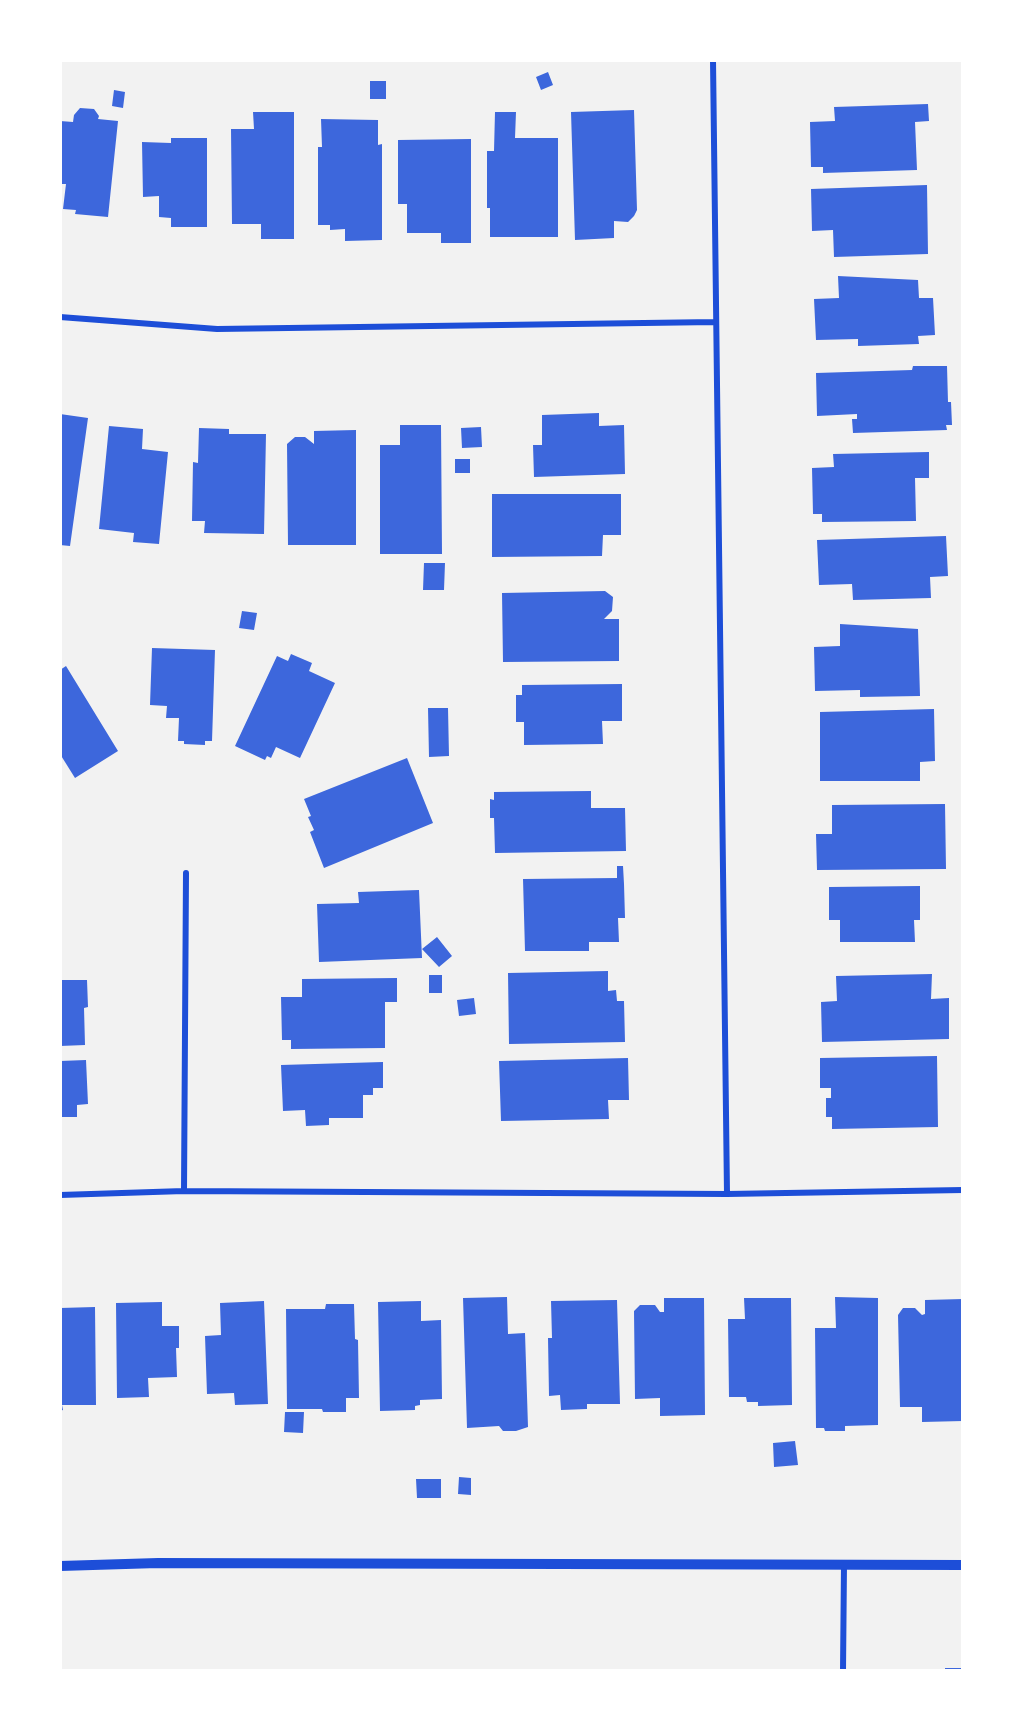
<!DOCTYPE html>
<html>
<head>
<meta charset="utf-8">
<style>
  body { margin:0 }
  #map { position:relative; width:1023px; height:1731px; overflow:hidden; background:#f2f2f2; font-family:Figtree,sans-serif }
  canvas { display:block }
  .frame { position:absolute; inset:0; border:62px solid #fff; pointer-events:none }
</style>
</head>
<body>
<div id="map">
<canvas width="1023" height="1731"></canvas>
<div class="frame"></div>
</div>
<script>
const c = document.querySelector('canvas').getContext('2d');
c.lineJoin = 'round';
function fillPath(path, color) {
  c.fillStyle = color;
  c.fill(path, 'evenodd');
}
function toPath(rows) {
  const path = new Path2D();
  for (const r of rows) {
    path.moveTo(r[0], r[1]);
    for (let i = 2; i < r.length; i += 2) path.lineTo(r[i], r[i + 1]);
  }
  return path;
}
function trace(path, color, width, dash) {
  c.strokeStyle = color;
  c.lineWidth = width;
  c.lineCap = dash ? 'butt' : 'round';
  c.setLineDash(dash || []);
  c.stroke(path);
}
fillPath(toPath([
  [548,72,553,85,541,90,536,77],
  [370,81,386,81,386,99,370,99],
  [114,90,125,92,123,108,112,106],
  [928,104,929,121,915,122,917,170,823,173,823,167,811,167,810,122,835,121,834,107],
  [80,108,94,109,99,116,98,119,118,121,108,217,75,214,76,210,63,209,66,184,60,184,60,121,73,122,74,115],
  [634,110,637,210,634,216,628,222,614,221,614,238,575,240,571,112],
  [253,112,294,112,294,239,261,239,261,224,232,224,231,129,254,129],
  [495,112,516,112,515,138,558,138,558,237,490,237,490,208,487,208,487,151,494,151],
  [321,119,378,120,378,145,382,144,382,240,345,241,345,229,330,230,330,225,318,225,318,147,322,147],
  [171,138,207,138,207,227,171,227,171,218,159,217,159,196,143,197,142,142,171,143],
  [471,139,471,243,441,243,441,233,407,233,407,204,398,204,398,140],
  [927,185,928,254,834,257,833,230,812,231,811,189],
  [838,276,918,280,919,298,933,298,935,335,918,336,919,344,858,346,858,339,816,340,814,299,839,298],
  [913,366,947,366,948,402,951,402,952,425,946,425,947,430,853,433,852,419,857,419,857,414,817,416,816,373,912,370],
  [599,413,599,426,624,425,625,474,534,477,533,445,542,445,542,415],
  [60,414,88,418,70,546,60,545],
  [400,425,441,425,442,554,380,554,380,445,400,445],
  [109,426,143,429,142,449,168,452,159,544,133,542,134,533,99,529],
  [481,427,482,447,462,448,461,428],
  [199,428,229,429,229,434,266,434,264,534,204,533,205,521,192,521,193,462,198,463],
  [356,430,356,545,288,545,287,444,295,437,305,437,314,444,314,431],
  [929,452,929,478,915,478,916,521,822,522,822,514,813,514,812,468,834,467,833,454],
  [455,459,470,459,470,473,455,473],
  [492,494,621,494,621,535,603,535,602,556,492,557],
  [946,536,948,576,930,577,931,598,853,600,852,584,819,585,817,540],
  [424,563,445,563,444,590,423,590],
  [605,591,613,597,612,611,604,619,619,619,619,661,503,662,502,593],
  [242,611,257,613,254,630,239,628],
  [840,624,918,629,920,696,860,697,860,690,815,691,814,647,840,646],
  [152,648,215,650,212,741,205,741,205,745,184,744,184,741,178,741,179,718,166,718,167,706,150,705],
  [291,654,312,663,309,671,335,683,300,758,276,747,271,758,267,756,265,760,235,746,277,656,288,661],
  [66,666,118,751,75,778,60,754,60,670],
  [622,684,622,721,602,721,603,744,524,745,524,722,516,722,516,695,522,695,522,685],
  [428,708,448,708,449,756,429,757],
  [934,709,935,761,920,762,920,781,820,781,820,712],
  [407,758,433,823,324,868,310,832,314,830,308,817,311,816,304,799],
  [591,791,591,808,625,808,626,851,495,853,494,818,490,818,490,799,494,800,494,792],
  [945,804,946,869,817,870,816,834,832,834,832,805],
  [617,866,623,866,624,884,625,918,618,918,619,942,589,942,589,951,525,951,523,879,617,878],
  [920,886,920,920,914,920,915,942,840,942,840,920,829,920,829,887],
  [419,890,422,958,319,962,317,904,359,903,358,892],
  [437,937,452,956,439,967,422,949],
  [608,971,608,991,616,990,617,1001,624,1001,625,1042,509,1044,508,973],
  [932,974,931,999,949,998,949,1039,822,1042,821,1002,837,1001,836,976],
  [429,975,442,975,442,993,429,993],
  [397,978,397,1002,385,1002,385,1048,291,1049,291,1040,282,1040,281,997,302,997,302,979],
  [60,980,87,980,88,1007,84,1008,85,1045,60,1046],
  [474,998,476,1014,459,1016,457,1000],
  [937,1056,938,1127,832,1129,832,1117,826,1117,826,1098,831,1098,831,1088,820,1088,820,1058],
  [628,1058,629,1100,608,1100,609,1119,501,1121,499,1061],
  [86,1060,88,1104,77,1105,77,1117,60,1117,60,1061],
  [383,1062,383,1088,373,1088,373,1095,363,1095,363,1118,329,1118,329,1125,306,1126,305,1110,283,1111,281,1065],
  [507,1297,508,1334,525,1333,528,1427,516,1431,503,1431,499,1426,467,1428,463,1298],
  [835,1297,878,1298,878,1425,845,1426,845,1431,825,1431,824,1428,816,1428,815,1328,836,1328],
  [664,1298,704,1298,705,1415,660,1416,660,1398,635,1399,634,1311,640,1305,655,1305,660,1312,664,1312],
  [744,1298,791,1298,792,1405,758,1406,758,1402,747,1402,746,1397,729,1397,728,1319,745,1319],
  [963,1299,963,1421,922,1422,922,1407,900,1407,898,1315,903,1308,915,1308,922,1315,925,1314,925,1300],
  [617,1300,620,1404,587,1404,587,1409,561,1410,560,1395,549,1396,548,1338,552,1338,551,1301],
  [264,1301,268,1404,235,1405,234,1393,207,1394,205,1336,221,1335,220,1303],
  [421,1301,421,1321,441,1320,442,1399,420,1400,420,1405,415,1406,415,1410,380,1411,378,1302],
  [162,1302,162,1326,179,1326,179,1348,176,1348,177,1377,148,1378,149,1397,117,1398,116,1303],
  [326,1304,354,1304,355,1339,358,1340,359,1398,346,1398,346,1412,323,1412,322,1409,287,1409,286,1309,325,1309],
  [95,1307,96,1405,62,1405,63,1410,60,1411,60,1308],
  [285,1412,304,1412,303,1433,284,1432],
  [795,1441,798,1465,774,1467,773,1443],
  [459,1477,471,1478,471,1495,458,1494],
  [416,1479,441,1479,441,1498,417,1498],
  [945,1668,963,1668,963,1671,945,1671]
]), '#3d67dc');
trace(toPath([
  [713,60,727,1194],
  [60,317,217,329,715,322],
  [184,1191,186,873],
  [60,1195,184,1191,727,1194,963,1190],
  [843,1671,844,1564]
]), '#1d4ed8', 6);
trace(toPath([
  [60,1566,158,1563,963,1565]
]), '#1d4ed8', 10);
</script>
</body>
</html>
